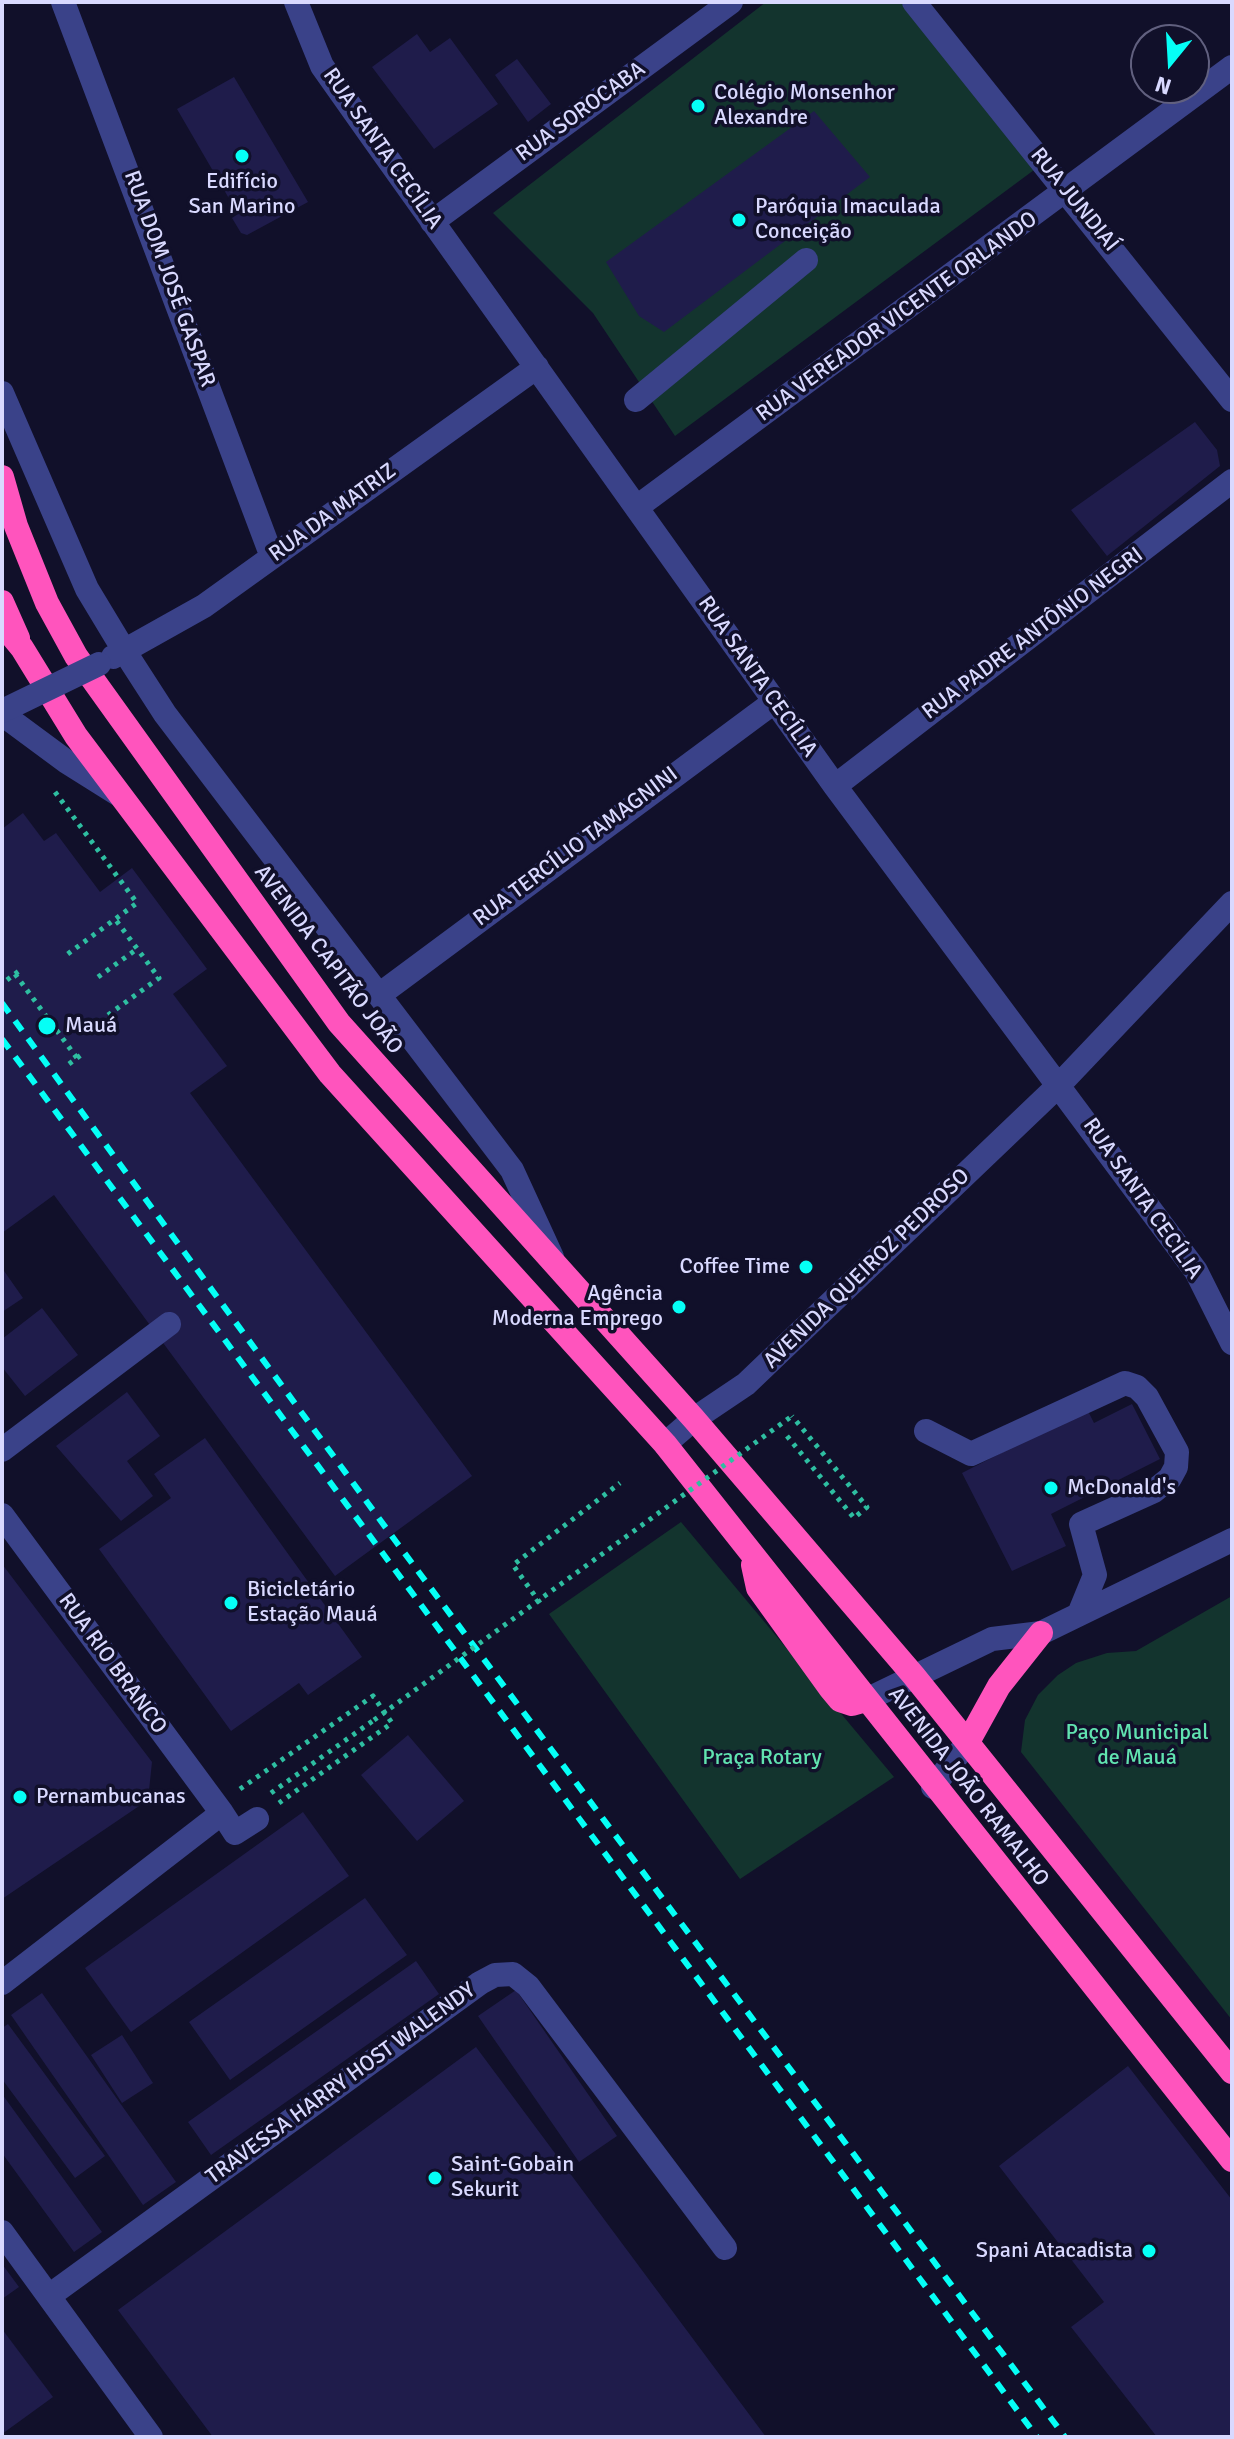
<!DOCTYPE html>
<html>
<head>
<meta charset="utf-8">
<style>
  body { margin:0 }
  #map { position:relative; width:1234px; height:2439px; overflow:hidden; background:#11102a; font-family:Signika,sans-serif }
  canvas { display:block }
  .frame { position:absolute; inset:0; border:4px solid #d9d9ff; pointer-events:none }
  .north { position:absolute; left:1130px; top:24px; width:80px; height:80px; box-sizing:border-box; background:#11102a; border:2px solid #61607f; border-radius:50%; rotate:198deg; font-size:22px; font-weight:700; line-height:32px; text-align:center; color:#d9d9ff }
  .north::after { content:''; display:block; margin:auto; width:28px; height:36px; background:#05fff6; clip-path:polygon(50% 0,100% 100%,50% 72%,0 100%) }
</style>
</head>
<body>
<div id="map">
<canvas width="1234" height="2439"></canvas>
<div class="frame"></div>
<div class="north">N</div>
</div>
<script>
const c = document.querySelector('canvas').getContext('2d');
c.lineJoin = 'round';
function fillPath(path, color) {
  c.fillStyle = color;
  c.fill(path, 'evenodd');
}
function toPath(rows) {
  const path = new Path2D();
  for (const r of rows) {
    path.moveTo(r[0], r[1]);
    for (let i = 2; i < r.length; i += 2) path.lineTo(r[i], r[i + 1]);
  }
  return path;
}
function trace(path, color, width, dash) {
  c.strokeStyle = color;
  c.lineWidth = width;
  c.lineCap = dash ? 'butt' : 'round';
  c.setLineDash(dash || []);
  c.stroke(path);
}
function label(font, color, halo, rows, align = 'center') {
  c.font = font + ' Signika,sans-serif';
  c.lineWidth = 7;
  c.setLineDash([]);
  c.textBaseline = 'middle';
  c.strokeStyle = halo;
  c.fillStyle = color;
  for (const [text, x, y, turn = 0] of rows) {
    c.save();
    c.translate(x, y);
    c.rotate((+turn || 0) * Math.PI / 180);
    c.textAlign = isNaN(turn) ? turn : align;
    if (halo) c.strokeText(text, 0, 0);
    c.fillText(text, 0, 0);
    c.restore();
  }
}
fillPath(toPath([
  [766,2,901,2,1034,170,675,436,593,313,493,213],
  [681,1522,894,1777,740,1879,549,1614],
  [1232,1596,1232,2020,1021,1752,1025,1720,1038,1695,1058,1675,1076,1663,1107,1653,1136,1651]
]), '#13342e');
fillPath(toPath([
  [417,34,430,52,450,38,498,104,434,149,372,67],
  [517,59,551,104,528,122,495,75],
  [234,77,308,202,247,235,241,233,232,218,238,214,177,109],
  [814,111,870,177,664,332,639,316,606,262],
  [1195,422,1217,450,1220,466,1107,556,1071,510],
  [23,813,44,841,56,833,100,892,132,868,207,969,173,994,227,1066,190,1093,472,1476,335,1576,54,1195,2,1233,2,829],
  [2,1268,23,1298,2,1312],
  [42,1308,78,1355,25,1396,2,1367,2,1339],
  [127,1392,160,1436,127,1461,153,1496,121,1521,56,1446],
  [1132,1404,1160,1459,1051,1514,1066,1546,1012,1571,962,1473,1087,1409,1094,1423],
  [205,1438,362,1657,308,1695,299,1683,231,1731,99,1549,171,1498,154,1474],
  [2,1564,152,1762,148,1800,2,1899],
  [408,1735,464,1801,417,1841,361,1775],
  [303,1812,349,1876,131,2032,85,1968],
  [365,1898,407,1955,230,2080,189,2022],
  [416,1961,439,1994,211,2155,188,2122],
  [516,1990,617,2136,579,2162,478,2016],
  [42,1993,176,2182,143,2205,11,2015],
  [8,2024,105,2156,75,2178,2,2079,2,2028],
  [122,2035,153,2083,122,2103,91,2055],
  [476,2047,766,2437,213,2437,118,2310],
  [1128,2066,1232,2200,1232,2437,1157,2437,1071,2327,1104,2302,999,2166],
  [2,2094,102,2232,74,2252,2,2153],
  [2,2264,19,2287,2,2299],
  [2,2329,53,2397,2,2434]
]), '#1f1c4b');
trace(toPath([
  [55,792,137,903,65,956],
  [15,974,77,1058],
  [98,977,137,949],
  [7,980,23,968],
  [108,1015,159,978,115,919],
  [69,1064,85,1052],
  [787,1436,854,1518,867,1507,792,1416],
  [540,1603,513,1565,620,1483],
  [240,1789,373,1696,392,1723,279,1803],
  [271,1793,374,1720]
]), '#2ebea1', 5, [4, 6]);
trace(toPath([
  [63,2,272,557],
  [296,2,322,66,375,141,835,786,1196,1271,1232,1343],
  [914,2,1232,400],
  [432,222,731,2],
  [2,393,87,589,125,652,165,714,512,1170,552,1257],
  [636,400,806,260],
  [637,507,1232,67],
  [113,657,204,606,537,367],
  [2,714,67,762,118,794],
  [835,786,1232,481],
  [379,995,774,702],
  [926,1431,971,1454,1125,1383,1137,1387,1147,1397,1177,1452,1176,1467,1170,1478,1154,1491,1081,1524,1095,1575,1079,1614],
  [665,1444,694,1419,746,1384,1060,1084,1232,903],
  [2,1450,169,1324],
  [2,1515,222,1813],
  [866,1700,992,1639,1041,1633,1232,1540],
  [933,1787,968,1742],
  [2,1983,222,1813,235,1833,257,1819],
  [2,2232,151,2437],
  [49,2296,480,1983,495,1975,513,1974,528,1986,725,2248]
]), '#3a4289', 24);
trace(toPath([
  [2,477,16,526,47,603,76,656,339,1023,694,1419,914,1676,1232,2072],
  [2,602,18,638],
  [2,624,22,648,76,736,330,1074,665,1444,1232,2160],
  [753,1565,758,1588,830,1688,840,1700,852,1704,866,1700],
  [968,1742,999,1686,1041,1633]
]), '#ff54bd', 24);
trace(toPath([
  [2,1003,397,1543,1065,2437],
  [2,1039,1037,2437]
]), '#05fff6', 6, [12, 10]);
trace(toPath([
  [374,1720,792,1416]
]), '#2ebea1', 5, [4, 6]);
trace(toPath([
  [2,711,99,664]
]), '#3a4289', 24);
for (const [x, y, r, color] of [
  [698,106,8,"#05fff6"],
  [242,156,8,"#05fff6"],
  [739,220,8,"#05fff6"],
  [47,1026,10,"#05fff6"],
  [806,1267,8,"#05fff6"],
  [679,1307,8,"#05fff6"],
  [1051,1488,8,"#05fff6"],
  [231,1603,8,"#05fff6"],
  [20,1797,8,"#05fff6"],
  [435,2178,8,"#05fff6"],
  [1149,2251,8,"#05fff6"]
]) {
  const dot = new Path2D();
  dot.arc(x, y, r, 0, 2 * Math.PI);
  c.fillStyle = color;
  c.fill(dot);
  trace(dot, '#11102a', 3);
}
label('22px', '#d9d9ff', '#11102a', [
  ["Colégio Monsenhor",714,93],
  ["Alexandre",714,118],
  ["Edifício",242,182,"center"],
  ["San Marino",242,207,"center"],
  ["Paróquia Imaculada",755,207],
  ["Conceição",755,232],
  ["Mauá",65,1026],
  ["Coffee Time",790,1267,"right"],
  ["Agência",663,1294,"right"],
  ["Moderna Emprego",663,1319,"right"],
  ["McDonald's",1067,1488],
  ["Bicicletário",247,1590],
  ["Estação Mauá",247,1615],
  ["Pernambucanas",36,1797],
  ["Saint-Gobain",451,2165],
  ["Sekurit",451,2190],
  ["Spani Atacadista",1133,2251,"right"]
], 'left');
label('22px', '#d9d9ff', '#11102a', [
  ["RUA SOROCABA",581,112,-36],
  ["RUA SANTA CECÍLIA",382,149,55],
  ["RUA JUNDIAÍ",1074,200,51],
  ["RUA DOM JOSÉ GASPAR",169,279,70],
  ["RUA VEREADOR VICENTE ORLANDO",897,317,-36],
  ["RUA DA MATRIZ",333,513,-36],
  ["RUA PADRE ANTÔNIO NEGRI",1033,634,-37],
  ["RUA SANTA CECÍLIA",757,677,55],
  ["RUA TERCÍLIO TAMAGNINI",576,847,-37],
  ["AVENIDA CAPITÃO JOÃO",328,960,53],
  ["RUA SANTA CECÍLIA",1142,1199,55],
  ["AVENIDA QUEIROZ PEDROSO",867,1269,-44],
  ["RUA RIO BRANCO",112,1664,54],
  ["AVENIDA JOÃO RAMALHO",968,1787,52],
  ["TRAVESSA HARRY HOST WALENDY",341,2084,-36]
]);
label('22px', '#61e3b0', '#11102a', [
  ["Paço Municipal",1137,1733],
  ["de Mauá",1137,1758],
  ["Praça Rotary",762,1758]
]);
</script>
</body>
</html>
